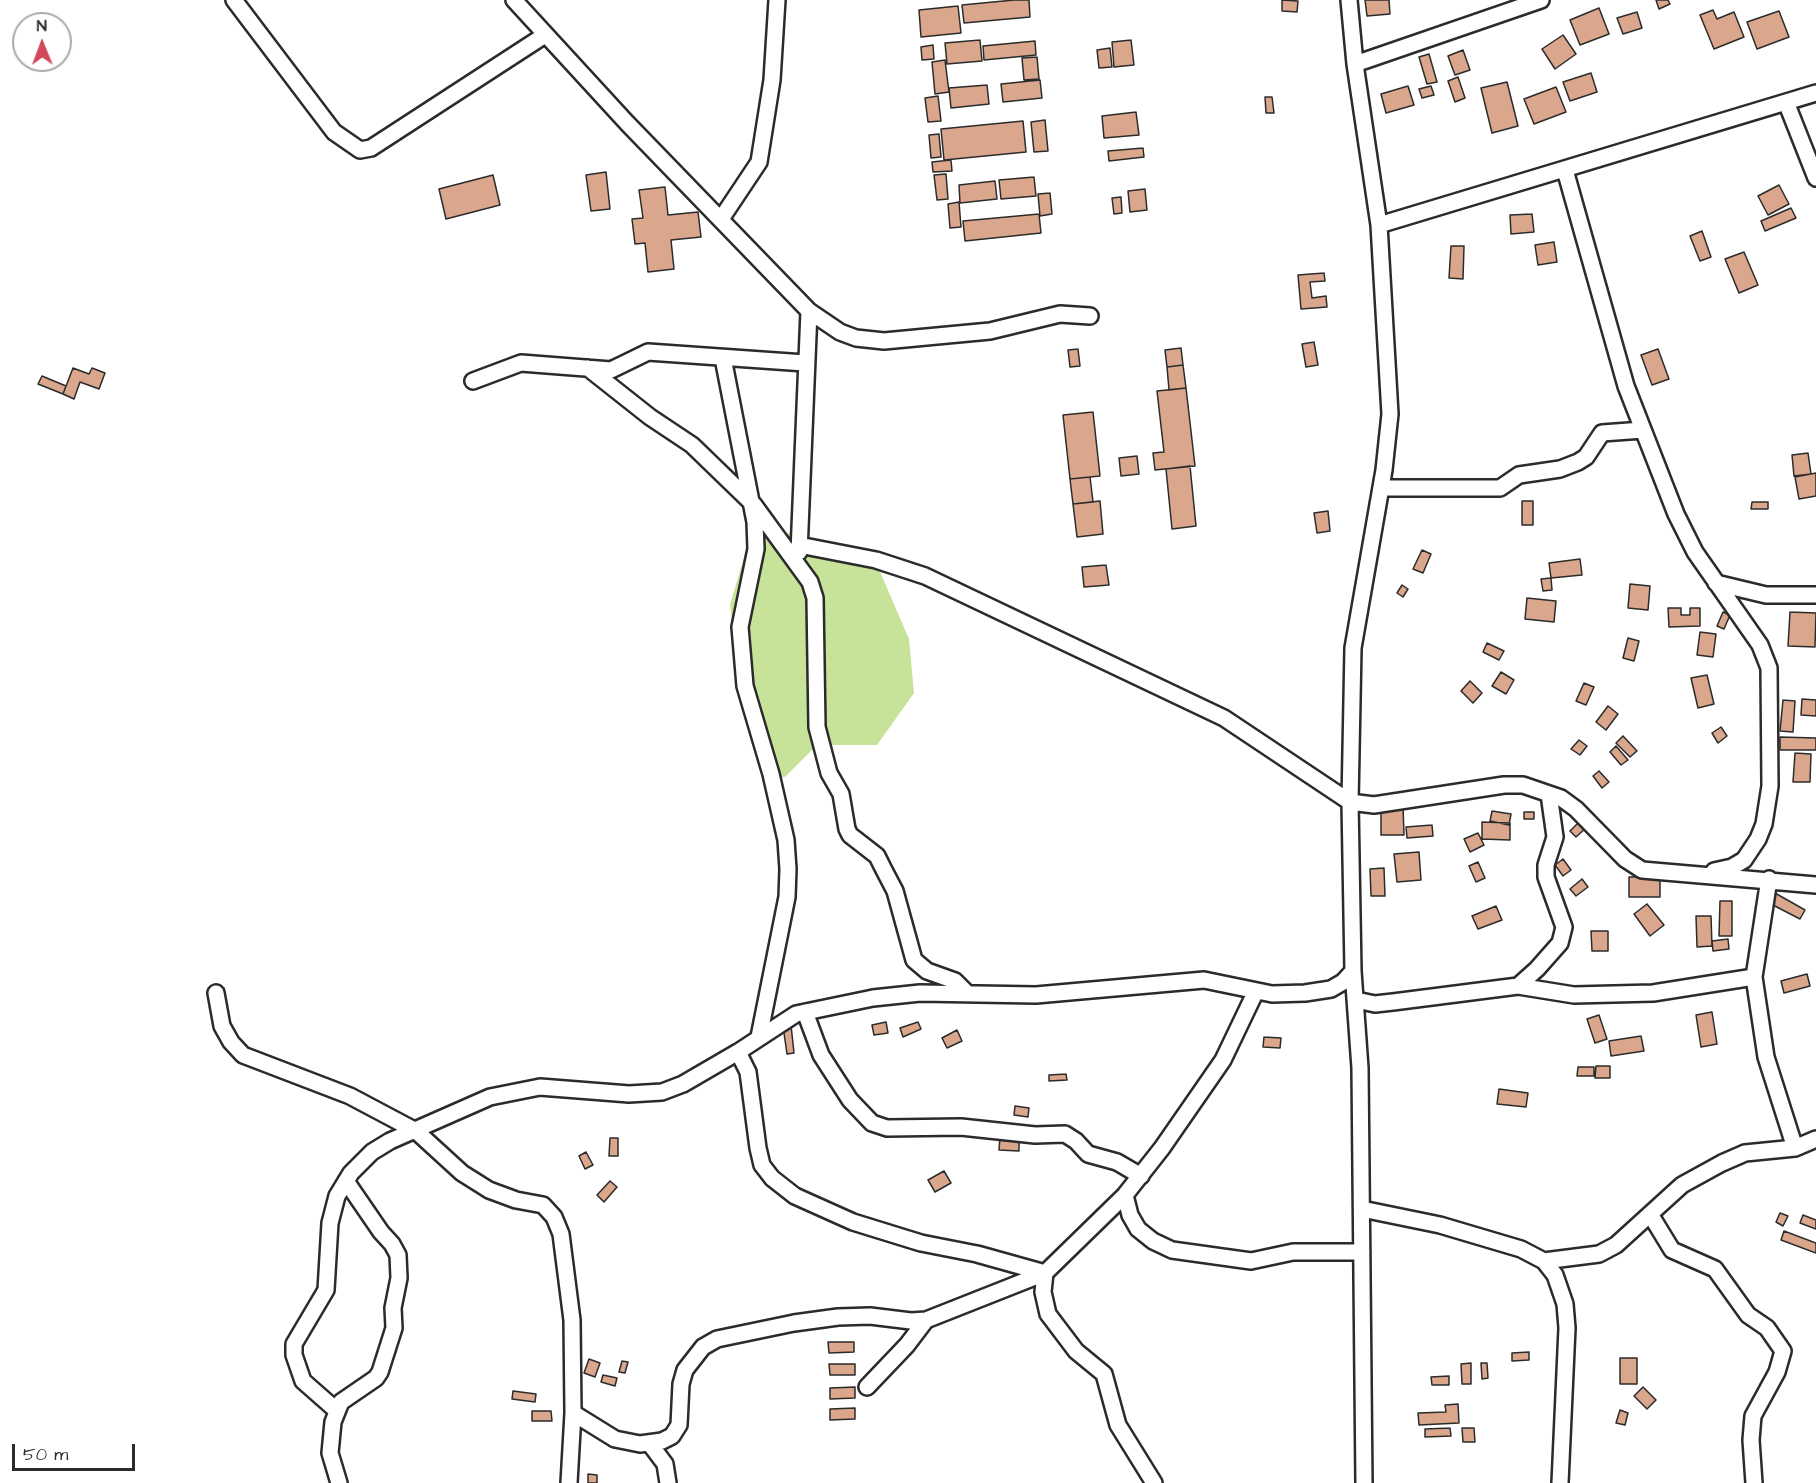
<!DOCTYPE html>
<html>
<head>
<meta charset="utf-8">
<style>
  body { margin:0 }
  #map { position:relative; width:1816px; height:1483px; overflow:hidden; background:#fff; font-family:"Architects Daughter",sans-serif }
  canvas { display:block }
  .north { position:absolute; left:12px; top:12px; width:60px; height:60px; box-sizing:border-box; background:#fff; border:2px solid #aaa; border-radius:50%; rotate:359deg; font-size:16px; font-weight:700; line-height:24px; text-align:center; color:#2b2b2b }
  .north::after { content:''; display:block; margin:auto; width:21px; height:27px; background:#d1495b; clip-path:polygon(50% 0,100% 100%,50% 72%,0 100%) }
  .scale { position:absolute; left:12px; top:1444px; width:123px; height:27px; box-sizing:border-box; border:3px solid #2b2b2b; border-top:0; padding-left:8px; font-size:18px; line-height:21px; white-space:nowrap; color:#2b2b2b; -webkit-text-stroke:4px #fff; paint-order:stroke }
</style>
</head>
<body>
<div id="map">
<canvas width="1816" height="1483"></canvas>
<div class="north">N</div>
<div class="scale">50 m</div>
</div>
<script>
const c = document.querySelector('canvas').getContext('2d');
c.lineJoin = 'round';
function fillPath(path, color) {
  c.fillStyle = color;
  c.fill(path, 'evenodd');
}
function toPath(rows) {
  const path = new Path2D();
  for (const r of rows) {
    path.moveTo(r[0], r[1]);
    for (let i = 2; i < r.length; i += 2) path.lineTo(r[i], r[i + 1]);
  }
  return path;
}
function trace(path, color, width, dash) {
  c.strokeStyle = color;
  c.lineWidth = width;
  c.lineCap = dash ? 'butt' : 'round';
  c.setLineDash(dash || []);
  c.stroke(path);
}
fillPath(toPath([
  [797,532,820,547,875,560,909,639,914,693,877,745,817,745,785,777,779,778,742,701,730,605,747,547,761,538]
]), '#c7e39a');
const building = toPath([
  [1014,0,1029,0,1030,17,964,23,962,5,1014,0],
  [1282,0,1298,1,1297,12,1282,11,1282,0],
  [1365,0,1389,0,1390,14,1367,16,1365,0],
  [1656,0,1668,0,1670,4,1659,9,1656,0],
  [958,6,961,33,921,37,919,10,958,6],
  [1599,8,1609,34,1580,45,1570,20,1599,8],
  [1713,10,1717,19,1734,12,1744,37,1714,49,1700,15,1713,10],
  [1779,11,1789,37,1757,49,1747,22,1779,11],
  [1637,12,1642,28,1623,34,1617,18,1637,12],
  [1563,35,1576,54,1555,69,1542,49,1563,35],
  [980,40,982,61,947,64,945,43,980,40],
  [1131,40,1134,65,1114,67,1112,42,1131,40],
  [1035,41,1036,55,984,60,983,46,1035,41],
  [933,45,934,59,922,60,921,47,933,45],
  [1110,48,1112,67,1099,68,1097,50,1110,48],
  [1463,50,1470,70,1455,75,1448,56,1463,50],
  [1429,54,1437,82,1427,84,1419,57,1429,54],
  [1037,57,1039,79,1024,80,1022,58,1037,57],
  [945,60,949,92,935,94,932,62,945,60],
  [1591,73,1597,92,1570,101,1563,82,1591,73],
  [1458,77,1465,98,1455,102,1448,81,1458,77],
  [1040,80,1042,98,1003,102,1001,84,1040,80],
  [1507,82,1518,126,1492,133,1481,88,1507,82],
  [987,85,989,104,951,108,949,88,987,85],
  [1408,86,1414,105,1386,113,1381,94,1408,86],
  [1431,86,1434,95,1422,98,1419,89,1431,86],
  [1556,87,1566,112,1534,124,1524,99,1556,87],
  [938,96,941,121,928,122,925,98,938,96],
  [1265,97,1272,97,1274,113,1266,113,1265,97],
  [1136,112,1139,135,1104,138,1102,116,1136,112],
  [1045,120,1048,151,1034,152,1031,122,1045,120],
  [1023,121,1026,152,944,160,941,129,1023,121],
  [939,134,941,157,931,158,929,135,939,134],
  [1143,148,1144,157,1109,161,1108,151,1143,148],
  [951,160,952,171,933,172,932,162,951,160],
  [606,172,610,209,591,211,586,175,606,172],
  [946,174,948,199,937,200,934,175,946,174],
  [493,175,500,205,446,219,439,189,493,175],
  [1034,177,1036,196,1001,199,999,180,1034,177],
  [995,181,997,199,960,203,959,185,995,181],
  [1779,185,1789,204,1768,215,1758,196,1779,185],
  [665,187,668,215,698,212,701,237,671,240,674,269,648,272,645,243,635,244,632,219,643,218,639,190,665,187],
  [1145,189,1147,210,1130,212,1128,191,1145,189],
  [1050,193,1052,214,1040,216,1038,194,1050,193],
  [1121,197,1122,213,1114,214,1112,198,1121,197],
  [959,202,961,227,950,228,948,204,959,202],
  [1791,208,1796,218,1765,231,1761,221,1791,208],
  [1039,214,1041,233,965,241,963,221,1039,214],
  [1532,214,1534,232,1511,234,1510,215,1532,214],
  [1702,231,1711,257,1700,261,1690,236,1702,231],
  [1554,242,1557,262,1538,265,1535,245,1554,242],
  [1451,246,1464,246,1463,279,1449,278,1451,246],
  [1744,252,1758,285,1739,293,1725,259,1744,252],
  [1324,273,1325,281,1310,282,1312,298,1326,296,1327,307,1301,309,1298,275,1324,273],
  [1314,342,1318,365,1306,367,1302,344,1314,342],
  [1181,348,1183,365,1167,367,1165,350,1181,348],
  [1078,349,1080,366,1070,367,1068,350,1078,349],
  [1658,349,1669,379,1652,385,1641,355,1658,349],
  [1183,365,1186,388,1169,390,1167,367,1183,365],
  [73,368,89,374,92,368,105,373,99,389,80,382,74,399,63,394,73,368],
  [42,376,66,386,63,394,38,384,42,376],
  [1186,388,1195,466,1155,470,1153,453,1164,452,1157,391,1186,388],
  [1093,412,1100,476,1070,479,1063,415,1093,412],
  [1808,453,1811,474,1794,476,1792,455,1808,453],
  [1137,456,1139,474,1121,476,1119,458,1137,456],
  [1190,466,1196,526,1172,529,1166,469,1190,466],
  [1816,473,1816,496,1799,499,1795,477,1816,473],
  [1090,477,1093,502,1073,504,1070,479,1090,477],
  [1100,501,1103,534,1077,537,1073,504,1100,501],
  [1522,501,1533,501,1533,525,1522,525,1522,501],
  [1752,502,1768,502,1768,509,1751,509,1752,502],
  [1328,511,1330,531,1317,533,1314,513,1328,511],
  [1422,550,1431,554,1423,573,1413,569,1422,550],
  [1580,559,1582,575,1551,578,1549,563,1580,559],
  [1106,565,1109,585,1084,587,1082,567,1106,565],
  [1551,578,1552,590,1543,591,1541,579,1551,578],
  [1630,584,1650,586,1648,610,1628,608,1630,584],
  [1402,585,1408,589,1403,597,1397,593,1402,585],
  [1527,598,1556,601,1554,622,1525,619,1527,598],
  [1668,608,1681,608,1681,615,1690,615,1690,608,1700,608,1700,626,1669,627,1668,608],
  [1723,612,1730,615,1724,629,1717,626,1723,612],
  [1790,612,1816,613,1815,647,1788,646,1790,612],
  [1700,632,1716,634,1713,657,1697,655,1700,632],
  [1628,638,1639,641,1634,661,1623,658,1628,638],
  [1487,643,1504,651,1499,660,1483,652,1487,643],
  [1501,672,1514,680,1506,694,1492,686,1501,672],
  [1707,675,1714,704,1698,708,1691,678,1707,675],
  [1470,681,1482,693,1473,703,1461,691,1470,681],
  [1584,683,1594,687,1586,705,1576,701,1584,683],
  [1802,699,1816,700,1816,716,1801,715,1802,699],
  [1783,700,1795,701,1793,732,1780,731,1783,700],
  [1608,706,1618,714,1606,730,1596,722,1608,706],
  [1721,727,1727,736,1718,743,1712,733,1721,727],
  [1623,736,1637,751,1630,757,1616,743,1623,736],
  [1780,737,1816,738,1816,750,1780,750,1780,737],
  [1579,740,1587,746,1580,755,1571,749,1579,740],
  [1616,746,1628,760,1621,765,1610,752,1616,746],
  [1795,753,1811,754,1810,782,1793,782,1795,753],
  [1599,771,1609,782,1602,788,1593,776,1599,771],
  [1381,806,1403,806,1404,835,1381,835,1381,806],
  [1492,811,1511,814,1509,825,1490,821,1492,811],
  [1524,812,1534,812,1534,819,1524,819,1524,812],
  [1581,820,1587,827,1576,837,1570,831,1581,820],
  [1482,822,1510,823,1510,840,1482,839,1482,822],
  [1432,825,1433,836,1407,838,1406,827,1432,825],
  [1478,833,1484,845,1470,852,1464,839,1478,833],
  [1419,852,1421,880,1397,882,1394,854,1419,852],
  [1563,859,1571,870,1563,876,1555,865,1563,859],
  [1478,862,1485,878,1476,882,1469,866,1478,862],
  [1384,868,1385,896,1371,896,1370,869,1384,868],
  [1660,876,1660,897,1629,897,1629,877,1660,876],
  [1582,879,1588,887,1576,896,1570,889,1582,879],
  [1775,893,1805,910,1800,919,1769,903,1775,893],
  [1720,901,1732,901,1732,936,1719,936,1720,901],
  [1647,904,1664,925,1650,936,1634,914,1647,904],
  [1496,906,1502,920,1478,929,1472,916,1496,906],
  [1696,916,1711,916,1712,946,1697,947,1696,916],
  [1591,931,1608,931,1608,951,1592,951,1591,931],
  [1728,939,1729,949,1713,951,1712,941,1728,939],
  [1807,974,1810,986,1784,993,1781,981,1807,974],
  [1712,1012,1717,1044,1701,1047,1696,1015,1712,1012],
  [1599,1015,1607,1039,1595,1043,1587,1019,1599,1015],
  [886,1022,888,1033,874,1035,872,1025,886,1022],
  [918,1022,921,1029,903,1037,900,1028,918,1022],
  [791,1025,794,1053,787,1054,783,1026,791,1025],
  [957,1030,962,1041,947,1048,942,1038,957,1030],
  [1641,1036,1644,1051,1611,1056,1609,1041,1641,1036],
  [1264,1037,1281,1038,1280,1048,1263,1047,1264,1037],
  [1596,1066,1610,1066,1610,1078,1595,1078,1596,1066],
  [1578,1067,1594,1067,1594,1076,1577,1076,1578,1067],
  [1066,1074,1067,1080,1049,1081,1049,1075,1066,1074],
  [1499,1089,1528,1093,1526,1107,1497,1104,1499,1089],
  [1015,1106,1029,1108,1028,1117,1014,1115,1015,1106],
  [1000,1137,1019,1137,1019,1151,999,1150,1000,1137],
  [610,1138,618,1138,618,1156,609,1156,610,1138],
  [586,1152,593,1165,585,1169,579,1156,586,1152],
  [944,1171,951,1183,935,1192,928,1180,944,1171],
  [610,1181,617,1187,604,1202,597,1195,610,1181],
  [1780,1213,1788,1216,1783,1226,1776,1222,1780,1213],
  [1803,1215,1816,1220,1816,1229,1800,1223,1803,1215],
  [1784,1231,1816,1243,1816,1253,1781,1240,1784,1231],
  [828,1342,854,1342,854,1352,829,1353,828,1342],
  [1529,1352,1529,1360,1512,1361,1512,1353,1529,1352],
  [1620,1358,1637,1358,1637,1384,1620,1384,1620,1358],
  [589,1359,600,1363,595,1377,584,1373,589,1359],
  [622,1361,628,1362,625,1373,619,1372,622,1361],
  [1471,1363,1471,1384,1462,1384,1461,1364,1471,1363],
  [1481,1363,1487,1363,1488,1378,1482,1379,1481,1363],
  [829,1364,855,1364,855,1375,830,1375,829,1364],
  [603,1375,617,1378,615,1386,601,1382,603,1375],
  [1449,1376,1449,1385,1432,1385,1431,1377,1449,1376],
  [855,1387,855,1398,830,1399,830,1388,855,1387],
  [1643,1387,1656,1400,1647,1409,1634,1396,1643,1387],
  [513,1391,536,1394,535,1402,512,1399,513,1391],
  [1458,1404,1459,1423,1419,1425,1418,1413,1446,1412,1445,1405,1458,1404],
  [855,1408,855,1419,830,1420,830,1409,855,1408],
  [1620,1410,1628,1413,1625,1425,1616,1423,1620,1410],
  [532,1411,551,1411,552,1421,532,1421,532,1411],
  [1450,1428,1451,1436,1425,1437,1425,1429,1450,1428],
  [1462,1428,1474,1428,1475,1442,1463,1442,1462,1428],
  [588,1474,597,1475,597,1483,588,1483,588,1474]
]);
fillPath(building, '#daa78d');
trace(building, '#2b2b2b', 1.5);
const street = toPath([
  [234,0,334,132,360,150,371,148,545,35],
  [514,0,627,123,809,311,840,332,856,338,884,341,990,331,1060,314,1090,316],
  [1349,0,1355,64,1379,225,1390,414,1384,470,1353,648,1350,802,1353,971,1360,1068,1364,1483],
  [1355,64,1541,0],
  [1786,102,1816,178],
  [1565,170,1626,386,1676,514,1695,552,1760,645,1769,668,1770,786,1764,824,1758,839,1744,860,1732,867,1714,871],
  [721,219,759,162,772,80,777,0],
  [1379,225,1816,93],
  [723,358,755,522,756,549,740,627,745,686,771,774,786,840,788,869,787,897,759,1037],
  [588,368,650,417,692,445,754,505,810,582,815,598,817,727,829,773,841,794,847,829,850,835,877,856,884,870,895,891,914,960,927,971,955,981,967,993],
  [473,381,521,363,611,370,648,352,805,363],
  [1381,488,1500,488,1519,475,1560,469,1578,462,1586,457,1602,433,1643,430],
  [799,545,876,560,925,576,1224,718,1350,802,1374,805,1504,785,1523,785,1561,798,1576,809,1625,859,1642,870,1816,885],
  [799,552,809,311],
  [1716,583,1766,595,1816,595],
  [1769,879,1754,977,1766,1057,1795,1148],
  [1518,986,1574,995,1653,993,1754,977],
  [216,993,222,1026,231,1042,243,1055,350,1096,416,1131,462,1173,489,1190,516,1200,543,1205,554,1217,561,1234,572,1320,573,1413,569,1483],
  [1356,1000,1375,1004,1393,1002,1518,986,1537,969,1560,943,1564,927,1546,877,1546,865,1555,837,1549,794],
  [805,1012,821,1055,850,1100,872,1123,887,1128,961,1127,1035,1135,1065,1134,1076,1141,1088,1154,1117,1162,1141,1176],
  [738,1052,748,1072,758,1148,762,1165,772,1178,795,1196,853,1222,921,1243,977,1254,1045,1273,1043,1292,1048,1314,1076,1351,1104,1374,1118,1425,1154,1483],
  [1125,1195,1130,1215,1138,1229,1153,1241,1172,1250,1251,1261,1293,1252,1362,1252],
  [1362,1209,1440,1225,1521,1249,1544,1261,1555,1275,1565,1304,1567,1328,1560,1483],
  [1650,1214,1672,1250,1715,1269,1748,1315,1767,1328,1783,1351,1777,1372,1753,1416,1751,1440,1754,1483],
  [1544,1261,1599,1254,1616,1245,1682,1185,1722,1163,1745,1153,1795,1148,1816,1139],
  [867,1387,907,1345,926,1320],
  [336,1410,303,1381,294,1355,294,1344,326,1290,330,1223,337,1196,351,1173,372,1152,390,1141,490,1097,540,1087,629,1094,662,1092,683,1084,738,1052,796,1014,873,998,920,993,1036,995,1204,980,1272,994,1305,993,1331,989,1343,982,1353,971],
  [573,1413,615,1439,640,1444,662,1441,672,1436,679,1425,681,1384,685,1370,703,1347,717,1339,794,1323,838,1317,870,1316,911,1321,926,1320,1045,1273,1125,1195,1162,1148,1223,1060,1256,991],
  [650,1444,665,1464,668,1483],
  [339,1483,330,1453,333,1422,341,1402,376,1378,380,1372,394,1328,393,1308,399,1278,398,1255,392,1244,381,1232,346,1181]
]);
trace(street, '#2b2b2b', 20);
trace(street, '#fff', 15);
</script>
</body>
</html>
